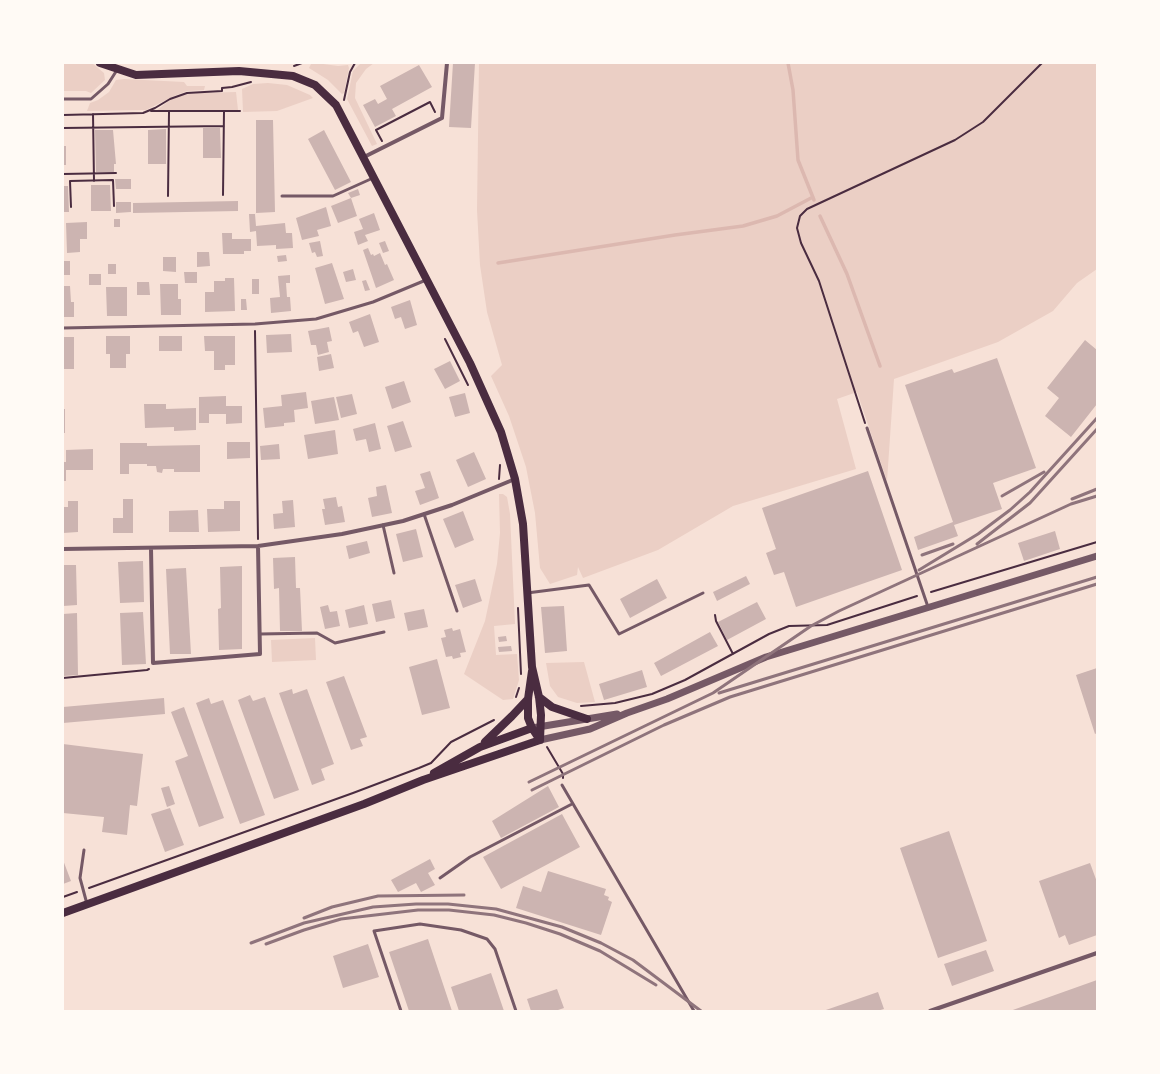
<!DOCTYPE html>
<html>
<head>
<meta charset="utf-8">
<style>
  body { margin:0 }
  #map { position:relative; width:1160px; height:1074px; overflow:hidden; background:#f7e1d7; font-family:Manrope,sans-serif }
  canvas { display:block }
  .frame { position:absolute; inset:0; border:64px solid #fffaf5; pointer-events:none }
</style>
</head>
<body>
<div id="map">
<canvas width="1160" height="1074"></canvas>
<div class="frame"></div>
</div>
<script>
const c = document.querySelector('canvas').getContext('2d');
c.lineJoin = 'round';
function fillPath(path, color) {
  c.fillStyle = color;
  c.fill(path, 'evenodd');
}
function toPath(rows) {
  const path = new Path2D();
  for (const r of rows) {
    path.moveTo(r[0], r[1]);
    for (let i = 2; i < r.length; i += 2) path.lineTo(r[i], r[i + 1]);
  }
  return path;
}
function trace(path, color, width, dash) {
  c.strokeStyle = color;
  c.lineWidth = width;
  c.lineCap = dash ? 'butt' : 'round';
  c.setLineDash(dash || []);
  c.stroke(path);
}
fillPath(toPath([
  [63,63,92,63,104,73,105,80,91,93,86,91,63,91],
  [316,63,338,66,348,65,349,68,344,93,342,94,328,80,309,68,311,64],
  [361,63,374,63,366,69,356,83,355,98,377,144,372,146,347,99,353,71],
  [479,63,1097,63,1097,269,1077,283,1053,311,998,342,894,379,887,481,857,392,837,399,856,469,733,506,658,550,583,578,578,567,577,575,550,584,540,568,535,513,526,467,509,416,491,376,502,365,487,312,480,265,477,210],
  [124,79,184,82,187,86,205,86,204,90,187,91,174,96,146,110,87,111,90,103,98,100,109,92,116,80],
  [268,83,287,85,310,95,313,98,277,111,243,112,242,89,253,84],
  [236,92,238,110,157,110,170,100,183,95,196,93],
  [499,494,503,494,507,497,510,514,515,624,494,626,496,655,517,654,519,680,513,699,503,700,464,674,485,621,497,564,500,533],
  [315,638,316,660,272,662,271,640],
  [584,662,595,702,577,703,558,697,550,686,546,663]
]), '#ebcfc5');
trace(toPath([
  [788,63,793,90,798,160,814,200],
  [820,216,847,274,880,366],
  [498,263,675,235,743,226,777,216,813,197]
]), '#dcb8b0', 3.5);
fillPath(toPath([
  [453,63,475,63,471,128,449,127],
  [419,65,432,87,392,109,396,116,375,127,363,105,375,99,378,104,387,99,380,86],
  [256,120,273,120,275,212,256,213],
  [203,128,220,128,221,158,203,158],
  [166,129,166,164,148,164,148,130],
  [95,130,113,130,116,164,114,164,114,172,96,172],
  [324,130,351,182,335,190,308,139],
  [63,146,66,146,66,165,63,165],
  [115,179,131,179,131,189,116,189],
  [91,185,110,185,111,211,91,211],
  [63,186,68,186,69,212,63,212],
  [358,189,360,195,351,198,348,193],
  [351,198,357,216,338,223,331,206],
  [238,201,238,211,133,213,133,203],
  [116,202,131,202,131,212,116,213],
  [326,207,331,226,317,230,319,236,302,240,296,218],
  [374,213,380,230,365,235,368,241,358,245,354,232,363,229,359,219],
  [249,214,255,214,256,226,285,223,286,233,292,233,293,248,276,249,276,245,257,246,256,231,250,232],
  [114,219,120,219,120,227,114,227],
  [87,222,87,239,80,239,80,252,67,253,66,223],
  [222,233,232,233,232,239,251,239,251,251,244,251,244,254,223,254],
  [320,241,323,256,317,257,315,252,312,253,309,243],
  [385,241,389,251,383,253,379,243],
  [368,248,371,255,373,254,374,256,380,253,385,265,387,264,394,280,376,288,363,250],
  [197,252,209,252,210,266,197,267],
  [286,255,287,261,278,262,277,256],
  [163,257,176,257,176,272,163,271],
  [63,261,70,261,70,275,63,275],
  [332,263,344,299,325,304,315,268],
  [108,264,116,264,116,274,108,274],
  [353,269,356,280,346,282,343,272],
  [184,272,197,272,197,283,185,283],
  [89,274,101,274,101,285,89,285],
  [290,275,290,283,286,283,287,297,290,297,291,311,271,313,270,298,280,297,278,276],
  [225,278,234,278,235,311,205,312,205,292,214,292,214,281,225,281],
  [252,279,259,279,259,294,252,294],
  [366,280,370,290,365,291,362,281],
  [137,282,149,282,150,295,137,295],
  [160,284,178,284,178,299,181,299,181,315,161,315],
  [63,286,70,286,71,302,74,302,74,317,63,317],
  [106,287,127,287,127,316,107,316],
  [241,299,246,299,247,310,241,310],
  [410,300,417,325,405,329,401,317,395,319,391,307],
  [370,314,379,342,364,347,358,331,353,333,349,322],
  [329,327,332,341,327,342,329,352,318,355,316,345,311,345,308,331],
  [291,334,292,352,267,353,266,335],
  [106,336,130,336,130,354,126,354,126,368,110,368,110,354,106,354],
  [159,336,182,336,182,351,159,351],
  [204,336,235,336,235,365,225,365,225,370,214,370,214,351,205,351],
  [63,337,74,337,74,369,63,369],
  [1085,340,1097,350,1097,404,1071,437,1045,416,1059,398,1047,388],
  [331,354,334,368,319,371,317,357],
  [997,358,1036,468,993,483,1002,509,954,525,958,536,918,550,914,537,953,522,905,385,952,369,954,373],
  [450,361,460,381,445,389,434,369],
  [404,381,411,402,392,409,385,387],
  [306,392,308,408,294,410,295,422,284,423,284,426,265,428,263,408,282,406,281,395],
  [465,393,470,413,455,417,449,397],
  [352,394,357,414,341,418,336,397],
  [226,396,226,406,242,406,242,423,226,424,226,414,209,414,209,423,199,423,199,397],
  [334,397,339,420,315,424,311,401],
  [144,404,166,404,166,409,196,408,196,430,174,431,174,427,145,428],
  [63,409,65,409,65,433,63,433],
  [403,421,412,447,395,452,387,426],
  [375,423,381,449,369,452,366,439,356,441,353,429],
  [335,430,338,454,308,459,304,435],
  [227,442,250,442,250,458,227,459],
  [120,443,147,443,147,446,200,445,200,472,174,472,174,469,163,469,162,473,157,472,156,466,147,466,147,464,129,464,129,474,120,474],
  [279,444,280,459,261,460,260,446],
  [93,449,93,470,66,470,66,481,63,481,63,462,66,462,66,450],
  [474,452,486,479,468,487,456,460],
  [430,471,439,498,420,505,415,491,425,488,420,474],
  [868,471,902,570,796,607,784,572,774,575,766,553,776,549,762,508],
  [386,485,392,513,372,517,368,498,377,496,376,487],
  [336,497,338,507,342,506,345,522,325,525,322,509,325,509,323,499],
  [123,499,133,499,133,533,113,533,113,518,123,518],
  [293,500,295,527,274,529,273,514,283,513,282,501],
  [68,501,78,501,78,532,63,533,63,507,68,507],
  [224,501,240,501,240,531,208,532,207,509,224,509],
  [198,510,199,532,169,532,169,511],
  [463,511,474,540,455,548,443,519],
  [416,529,423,557,403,562,396,534],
  [1055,531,1060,549,1024,561,1018,543],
  [367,541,370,553,349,559,346,546],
  [295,557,296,588,300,588,302,631,280,631,279,588,274,589,273,558],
  [143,561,144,602,120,603,118,562],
  [63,565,76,565,77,605,63,606],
  [242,566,242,649,219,650,218,609,221,608,220,567],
  [186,568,191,654,170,654,166,569],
  [746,576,750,584,717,601,713,592],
  [475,579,482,601,463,608,455,585],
  [657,579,667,598,630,618,620,599],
  [391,600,395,618,376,622,372,604],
  [757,602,766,619,727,640,718,622],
  [328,605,330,612,337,611,340,626,325,629,320,607],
  [364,605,368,624,349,628,345,610],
  [564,606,567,651,545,653,541,607],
  [424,609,428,627,408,631,404,613],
  [143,612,146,664,122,665,120,613],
  [77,613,78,675,63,676,63,614],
  [452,628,453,631,460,629,466,652,460,653,461,657,453,659,452,656,446,657,441,638,446,637,444,630],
  [710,632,718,646,661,676,654,663],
  [506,636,507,641,499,642,498,637],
  [511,646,512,651,499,652,498,647],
  [437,659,450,708,422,715,409,667],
  [1097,668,1097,733,1095,734,1076,675],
  [642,670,647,687,604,700,599,684],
  [344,676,367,737,360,739,363,746,351,750,326,682],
  [292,689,293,694,307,689,334,764,321,769,325,780,312,785,279,693],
  [250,695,253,701,265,697,299,790,274,799,238,700],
  [164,698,165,714,63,723,63,707],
  [209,698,211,704,223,700,265,815,240,824,196,703],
  [184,707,224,818,199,827,175,761,188,756,171,712],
  [63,744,143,754,137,806,130,805,127,835,102,832,104,817,63,813],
  [169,786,175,804,167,807,161,788],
  [548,786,559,807,501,838,492,821],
  [170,808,184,845,165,852,151,814],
  [562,814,580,847,501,889,483,857],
  [949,831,987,941,938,958,900,848],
  [430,859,435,869,428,873,435,885,421,892,416,883,398,892,391,880],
  [63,860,71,881,63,884],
  [1090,863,1097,882,1097,935,1069,945,1065,935,1059,938,1039,881],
  [548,871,606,889,604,895,609,897,608,900,612,902,601,935,516,908,523,886,541,892],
  [428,939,452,1011,409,1011,389,952],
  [368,944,379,977,343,988,333,956],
  [986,950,994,971,952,986,944,964],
  [491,973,504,1011,459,1011,451,987],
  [1097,980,1097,1011,1010,1011],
  [557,989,564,1008,555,1011,531,1011,527,999],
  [878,992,884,1009,877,1011,823,1011]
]), '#ccb4b1');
trace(toPath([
  [294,66,302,63],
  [222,88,232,87,251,82],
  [344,100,350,72,355,63],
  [151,111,240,111],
  [93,114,94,181],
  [63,115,143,113,155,108,170,99,187,93,222,91,222,88],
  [63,128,224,126],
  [382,141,376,130,430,102,435,112],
  [63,174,116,173],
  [223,195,224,111],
  [168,196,169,112],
  [71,207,70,181,113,180,114,206],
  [255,331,258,539],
  [445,339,468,385],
  [865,423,819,281,801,243,797,228,800,216,807,209,955,140,983,122,1042,63],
  [499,479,500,465],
  [931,592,1097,542],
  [518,608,521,674],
  [715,615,716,621,733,654],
  [63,678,147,670,149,669],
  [516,697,519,688],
  [581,706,615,703,652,694,685,680,769,634,789,626,827,625,917,596],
  [547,747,563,774,563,778],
  [89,888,353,793,419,768,431,763,451,742,494,720],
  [63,897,77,892]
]), '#4a2c40', 2);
trace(toPath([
  [63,99,91,99,108,84,117,70],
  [282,196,333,196,373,178],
  [63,328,255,324,316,319,373,302,426,280],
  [867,428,928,607],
  [424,514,457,611],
  [383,525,394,573],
  [527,593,589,585,619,634,703,593],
  [260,634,317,633,335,643,384,632],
  [562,785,694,1011],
  [84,850,80,878,87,904],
  [440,878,470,857,572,804],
  [401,1011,374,931,420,924,461,930,487,939,495,949,516,1011]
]), '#755966', 3);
trace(toPath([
  [364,157,442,118,447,63],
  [151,548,153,663,260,654,258,546],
  [63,549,258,546,342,534,403,521,452,505,515,479],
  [930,1011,1097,953]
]), '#755966', 4);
trace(toPath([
  [532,728,617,714],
  [540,740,590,729,627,713,667,699,766,657,1097,556]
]), '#755966', 7);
trace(toPath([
  [100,63,136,75,239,71,293,76,315,85,336,105,470,363,501,432,515,479,523,524,532,667,539,697,541,715,540,740],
  [532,671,528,699,528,718,532,728,540,740],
  [539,697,552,707,587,719],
  [485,742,512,716,528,699],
  [434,773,480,747,532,728],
  [63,913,364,804,423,780,540,740]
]), '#4a2c40', 8);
trace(toPath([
  [1002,496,1044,472],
  [1072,499,1097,489],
  [977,544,1030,503,1097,429],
  [922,555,953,544],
  [919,570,978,534,1010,510,1030,492,1097,418],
  [719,693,1097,577],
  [529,782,713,693,811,626,839,611,1071,504,1097,496],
  [532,790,664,725,730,697,1097,584],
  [304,918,332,907,378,896,464,895],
  [251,943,304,923,373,907,416,904,448,904,496,909,562,927,601,943,633,960,701,1011],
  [266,944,304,930,341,919,418,910,449,910,494,915,526,923,560,934,600,951,656,985]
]), '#8f747c', 3);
</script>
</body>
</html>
